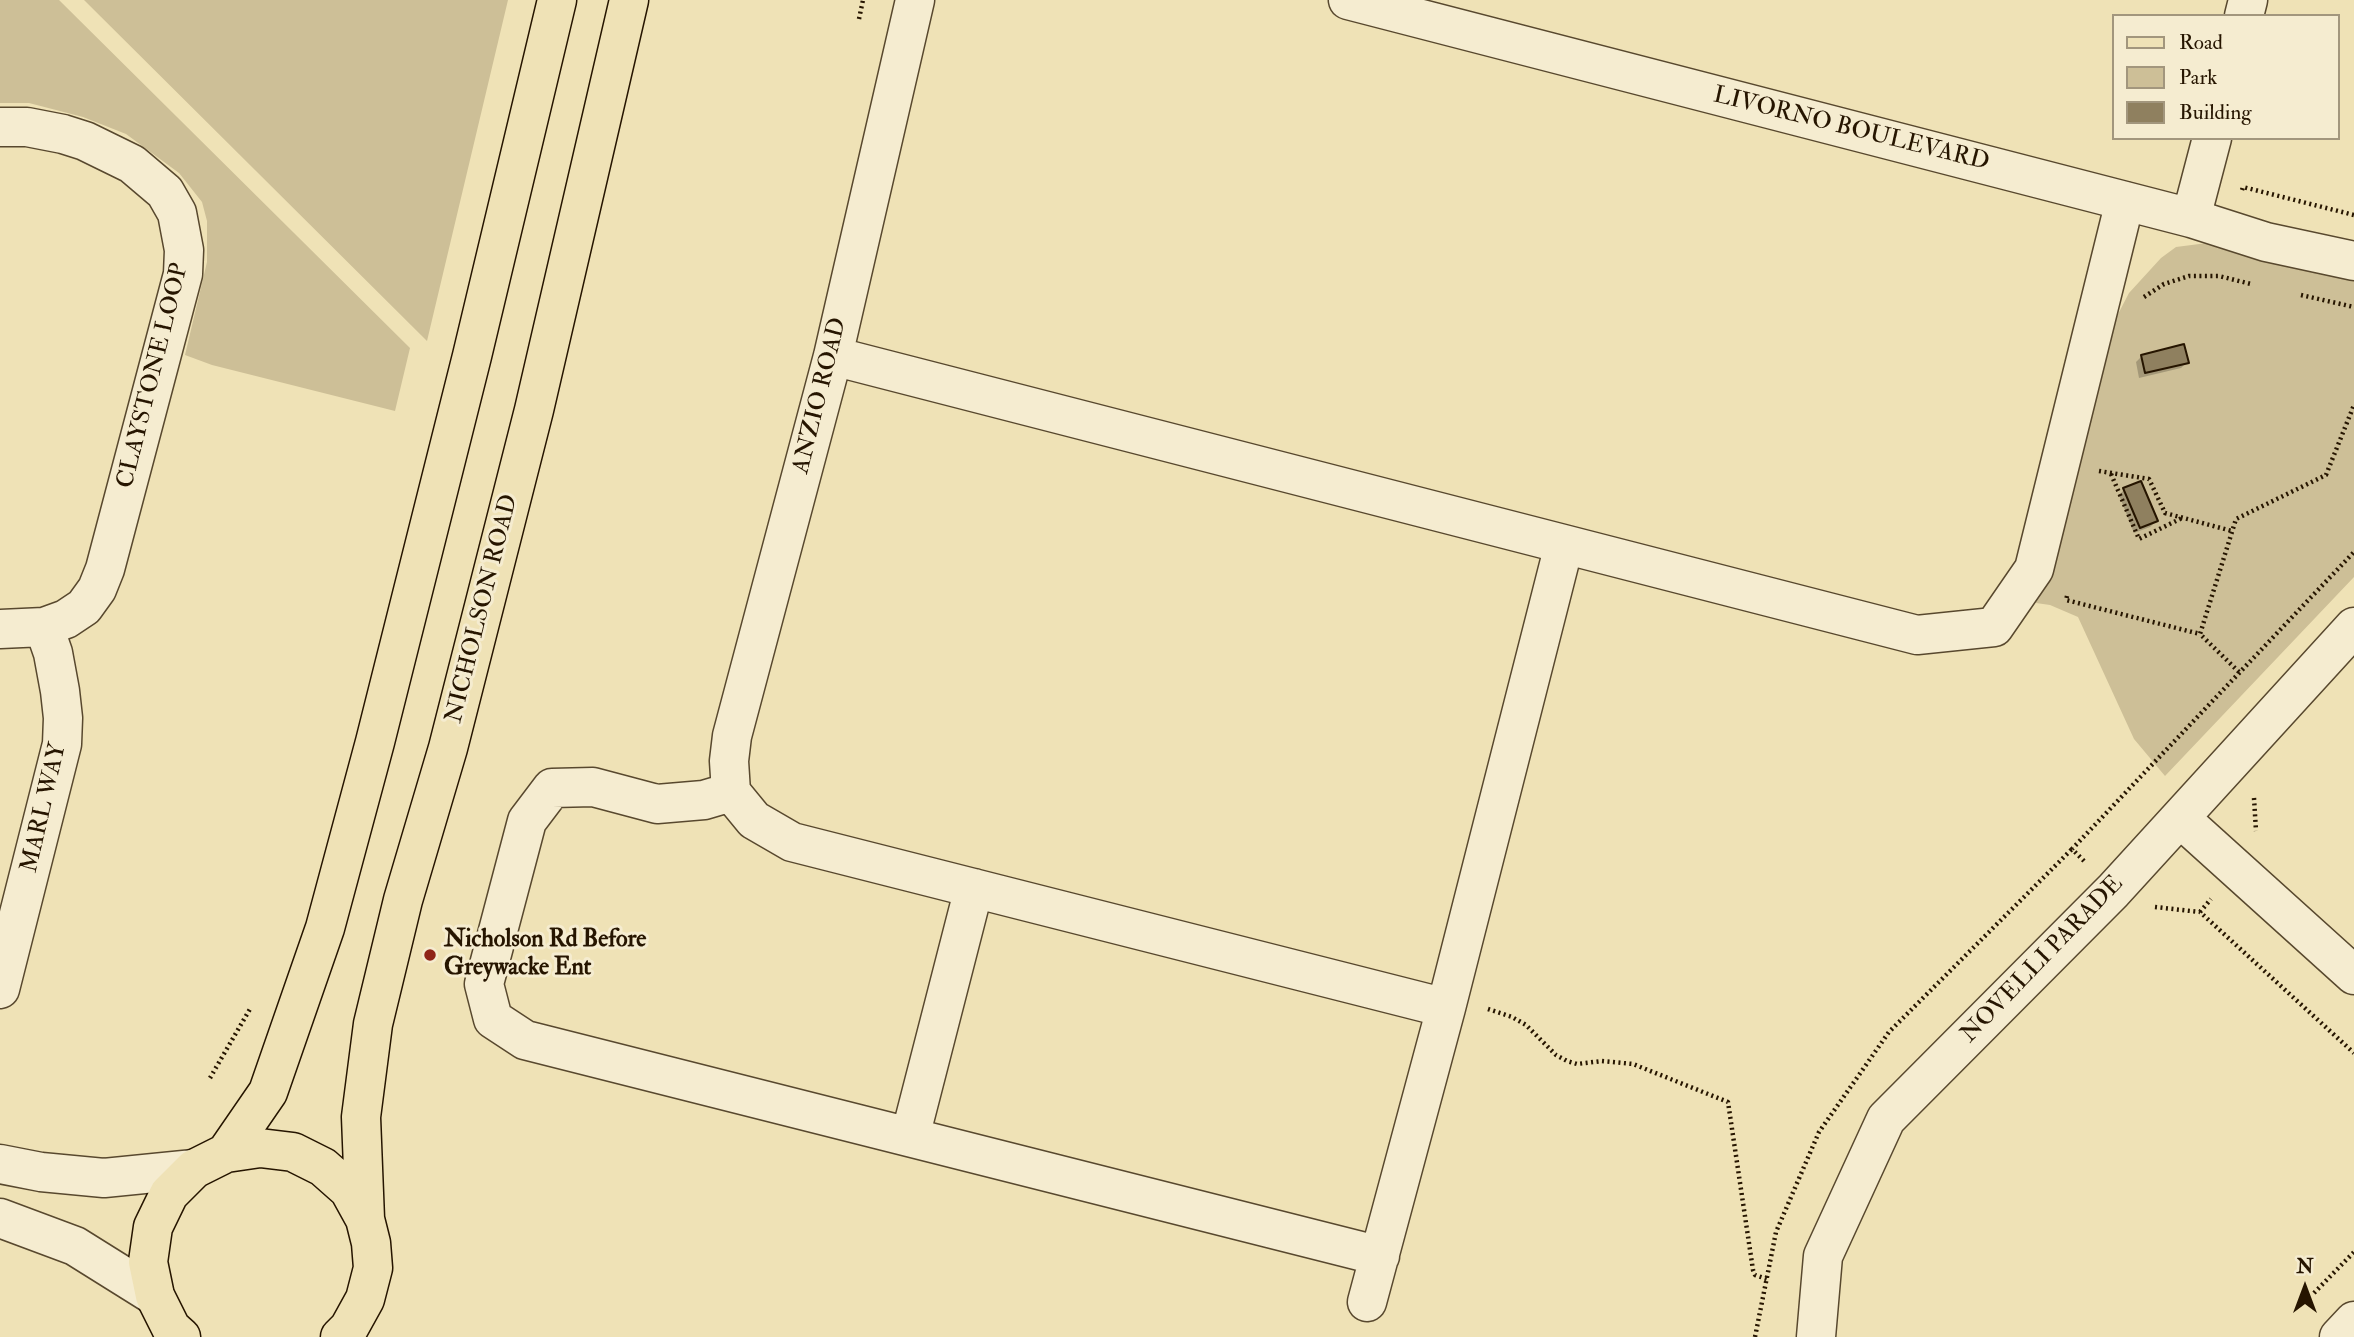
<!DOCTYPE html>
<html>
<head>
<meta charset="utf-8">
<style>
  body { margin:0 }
  #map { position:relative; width:2354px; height:1337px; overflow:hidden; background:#efe2b6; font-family:"IM FELL Double Pica",serif }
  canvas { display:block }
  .legend { position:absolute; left:2112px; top:14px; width:228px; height:126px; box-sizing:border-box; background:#f5ecd0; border:2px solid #a2967d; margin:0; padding:9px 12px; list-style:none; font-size:21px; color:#261500 }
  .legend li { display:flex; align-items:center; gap:14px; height:35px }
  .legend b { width:35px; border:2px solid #a2967d }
  .north { position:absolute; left:2270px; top:1253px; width:70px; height:70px; -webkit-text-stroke:5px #f5ecd0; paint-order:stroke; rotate:0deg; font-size:19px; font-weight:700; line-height:28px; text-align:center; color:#261500 }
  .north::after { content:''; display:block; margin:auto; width:24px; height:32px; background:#261500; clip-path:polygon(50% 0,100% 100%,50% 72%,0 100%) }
</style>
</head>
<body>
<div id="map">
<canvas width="2354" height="1337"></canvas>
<ul class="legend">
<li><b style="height:9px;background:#efe2b6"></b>Road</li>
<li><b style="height:19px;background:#cdbf97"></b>Park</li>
<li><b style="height:19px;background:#8f805f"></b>Building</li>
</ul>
<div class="north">N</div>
</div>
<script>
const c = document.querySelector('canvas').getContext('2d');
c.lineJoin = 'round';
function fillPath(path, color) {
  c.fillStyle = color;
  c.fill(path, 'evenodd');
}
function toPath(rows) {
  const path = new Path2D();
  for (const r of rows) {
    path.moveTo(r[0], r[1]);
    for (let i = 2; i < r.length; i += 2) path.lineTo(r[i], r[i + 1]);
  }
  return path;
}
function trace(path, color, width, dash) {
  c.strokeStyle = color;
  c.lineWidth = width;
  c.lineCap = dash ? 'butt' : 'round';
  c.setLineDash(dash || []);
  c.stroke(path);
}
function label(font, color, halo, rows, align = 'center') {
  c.font = font + ' "IM FELL Double Pica",serif';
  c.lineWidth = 6;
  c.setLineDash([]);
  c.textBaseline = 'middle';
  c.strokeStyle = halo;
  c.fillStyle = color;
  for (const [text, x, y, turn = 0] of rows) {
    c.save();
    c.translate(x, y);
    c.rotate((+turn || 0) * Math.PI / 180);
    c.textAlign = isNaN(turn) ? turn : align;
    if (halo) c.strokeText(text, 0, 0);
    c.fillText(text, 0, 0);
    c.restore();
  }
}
fillPath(toPath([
  [0,0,59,0,410,348,395,411,212,365,185,355,207,262,207,221,202,202,179,173,126,134,83,117,29,103,0,103],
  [84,0,508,0,427,341],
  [2215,242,2354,277,2354,577,2165,776,2134,739,2078,617,2050,605,2036,603,2091,384,2116,318,2129,293,2161,258,2176,247]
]), '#cdbf97');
fillPath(toPath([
  [2142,356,2187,362,2181,368,2139,378,2136,362],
  [2124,490,2156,521,2150,527,2134,533,2119,495]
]), '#0003');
const building = toPath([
  [2184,344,2189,363,2145,373,2141,355,2184,344],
  [2141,481,2158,521,2140,528,2123,488,2141,481]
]);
fillPath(building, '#8f805f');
trace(building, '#261500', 2);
const minor = toPath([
  [1348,0,2191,218,2266,242,2354,261],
  [2244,16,2248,0],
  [0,127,27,127,63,134,85,141,132,164,165,192,177,213,184,250,183,274,105,569,97,589,84,607,66,619,44,627,0,629],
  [2191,218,2212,138],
  [833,356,1917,635,1994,627,2034,569,2125,201],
  [731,792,704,800,657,804,593,787,552,788,527,821,484,984,493,1019,525,1040,1380,1256],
  [731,792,729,761,732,736,833,356,915,0],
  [731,792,754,820,792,842,1446,1008],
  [2180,818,2354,975],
  [0,989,62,744,63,718,60,691,53,653,44,627],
  [910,1137,974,888],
  [1367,1302,1446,1008,1564,545],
  [1816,1337,1823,1256,1886,1119,2113,891,2354,627],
  [2339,1337,2354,1321]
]);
const tertiary = toPath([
  [0,1164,41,1172,104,1178,194,1169],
  [0,1218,75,1246,155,1296]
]);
const primary = toPath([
  [226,1153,268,1092,325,928,375,742,472,356,557,0],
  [365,1219,361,1117,373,1024,403,900,448,748,534,410,629,0],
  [181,1337,171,1328,155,1296,148,1262,153,1227,169,1194,194,1169,226,1153,260,1148,293,1152,323,1167,349,1190,365,1219,371,1243,373,1268,365,1299,349,1328,340,1337]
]);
trace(minor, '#58482e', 41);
trace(tertiary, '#58482e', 41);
trace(primary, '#261500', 41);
trace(toPath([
  [859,19,863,0],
  [2242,190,2243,187,2354,215],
  [2301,295,2354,307],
  [2144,297,2164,284,2189,276,2219,276,2251,284],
  [2099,471,2149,479,2165,513,2232,531],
  [2111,474,2139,539,2182,518],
  [2067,596,2066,600,2200,634],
  [2239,672,2200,634,2236,519,2326,475,2354,405],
  [2254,798,2256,831],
  [2084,861,2072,849,2354,552],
  [2155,907,2200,912,2354,1053],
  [2200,912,2211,899],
  [1488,1009,1512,1017,1526,1025,1556,1055,1567,1061,1577,1064,1602,1061,1633,1064,1728,1102,1753,1270,1755,1275,1767,1279],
  [210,1078,250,1009],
  [2314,1293,2354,1252],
  [1755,1337,1776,1232,1819,1132,1889,1032,2072,849]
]), '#261500', 4.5, [2, 3.5]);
trace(minor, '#f5ecd0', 38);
trace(tertiary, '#f5ecd0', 38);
trace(primary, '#efe2b6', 38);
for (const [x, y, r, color] of [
  [430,955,7,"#8f2418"]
]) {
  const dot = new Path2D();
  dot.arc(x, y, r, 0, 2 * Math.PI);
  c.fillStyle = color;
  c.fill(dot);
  trace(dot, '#f5ecd0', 2.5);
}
label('24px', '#261500', '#f5ecd0', [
  ["LIVORNO BOULEVARD",1851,130,14],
  ["CLAYSTONE LOOP",154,376,-76],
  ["ANZIO ROAD",821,396,-76],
  ["NICHOLSON ROAD",483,609,-76],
  ["MARL WAY",45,808,-77],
  ["NOVELLI PARADE",2043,960,-46]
]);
label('bold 24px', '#261500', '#f5ecd0', [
  ["Nicholson Rd Before",444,941],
  ["Greywacke Ent",444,969]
], 'left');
</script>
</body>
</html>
